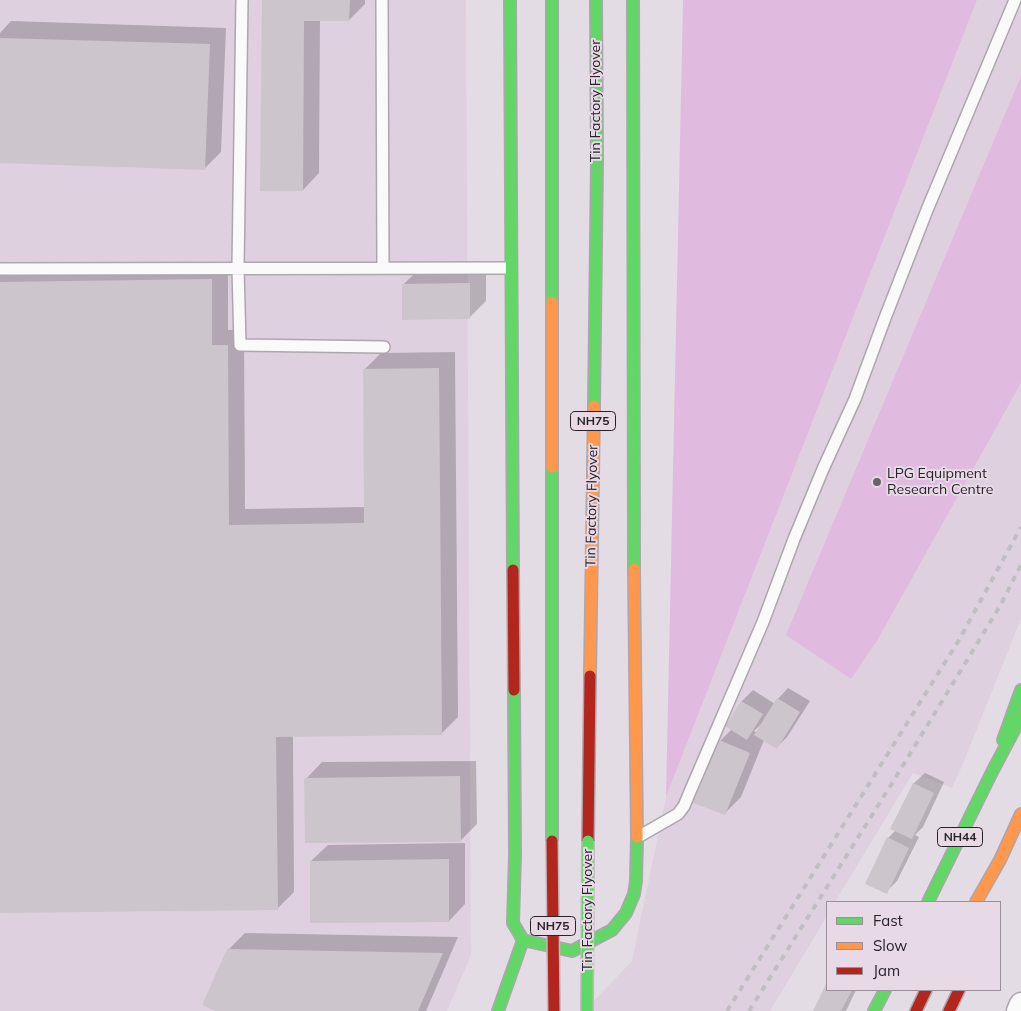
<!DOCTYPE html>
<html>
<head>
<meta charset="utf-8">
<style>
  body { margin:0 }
  #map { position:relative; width:1021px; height:1011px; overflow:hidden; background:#e4dce4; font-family:Mulish,sans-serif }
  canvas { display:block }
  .legend { position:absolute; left:826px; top:901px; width:175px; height:90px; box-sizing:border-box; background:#e8d9e7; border:1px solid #9b909a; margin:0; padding:6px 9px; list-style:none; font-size:15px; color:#272227 }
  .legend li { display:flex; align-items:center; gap:10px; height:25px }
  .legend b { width:25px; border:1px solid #9b909a }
</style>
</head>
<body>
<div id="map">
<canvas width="1021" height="1011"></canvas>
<ul class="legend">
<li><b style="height:6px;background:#63d668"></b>Fast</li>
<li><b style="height:6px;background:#ff974d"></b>Slow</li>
<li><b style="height:6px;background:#b3261e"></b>Jam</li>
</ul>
</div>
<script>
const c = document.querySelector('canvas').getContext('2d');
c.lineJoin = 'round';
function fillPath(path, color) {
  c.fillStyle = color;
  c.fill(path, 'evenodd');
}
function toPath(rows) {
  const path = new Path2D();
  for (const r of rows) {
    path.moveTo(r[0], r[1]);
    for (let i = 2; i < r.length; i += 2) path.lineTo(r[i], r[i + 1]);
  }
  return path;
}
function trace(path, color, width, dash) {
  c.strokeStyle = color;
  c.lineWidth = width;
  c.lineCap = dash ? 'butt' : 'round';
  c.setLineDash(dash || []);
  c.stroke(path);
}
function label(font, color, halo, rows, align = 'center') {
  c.font = font + ' Mulish,sans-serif';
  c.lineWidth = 4;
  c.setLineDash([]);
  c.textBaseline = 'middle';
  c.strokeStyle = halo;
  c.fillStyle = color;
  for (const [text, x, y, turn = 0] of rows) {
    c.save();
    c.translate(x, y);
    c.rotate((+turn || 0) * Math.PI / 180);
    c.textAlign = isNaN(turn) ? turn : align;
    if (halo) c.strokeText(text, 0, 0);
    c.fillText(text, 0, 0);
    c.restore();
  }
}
fillPath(toPath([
  [0,0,466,0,471,955,447,1011,0,1011],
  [977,0,1021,0,1021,619,962,766,952,788,913,773,835,902,827,902,827,916,770,1011,584,1011,632,961,666,797]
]), '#dfd0df');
fillPath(toPath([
  [683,0,977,0,666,797,683,1],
  [1021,76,1021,383,878,639,851,679,786,635]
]), '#e1bae0');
fillPath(toPath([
  [263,0,365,0,365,4,349,20,320,20,319,173,303,190],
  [11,21,226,28,221,152,204,169,0,162,0,33],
  [228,263,228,330,244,329,245,509,365,507,364,370,381,353,455,352,458,717,441,734,293,736,294,892,277,909,0,912,0,267],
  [486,267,486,301,469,318,404,284,420,268],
  [788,688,810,701,787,737,776,748,764,740,741,797,724,814,720,741,732,729,726,726,742,701,753,690,775,704,778,699],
  [761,724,757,733,754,731],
  [476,761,477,824,460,841,306,779,322,762],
  [925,773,944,782,923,827,915,835,919,837,897,881,886,892,888,838,896,830,914,783],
  [465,843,465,904,449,921,311,861,328,845],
  [245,933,458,937,426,1011,219,1011,228,950],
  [827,985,827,990,856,990,846,1011,815,1011]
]), '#0003');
fillPath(toPath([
  [262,0,350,0,349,21,304,21,303,191,260,191],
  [0,38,210,44,205,170,0,163],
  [212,279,212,345,228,345,229,525,364,523,363,369,439,368,442,735,276,737,278,910,0,913,0,282],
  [470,283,470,319,402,320,402,284],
  [777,698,800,712,777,749,754,735],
  [741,701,763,714,747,740,725,726],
  [719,740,750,753,725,815,693,803],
  [460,776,461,842,305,843,304,778],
  [913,783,934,793,912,839,890,829],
  [887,837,909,848,887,894,865,884],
  [449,859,449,922,310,923,310,861],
  [227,949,443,953,418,1011,215,1011,202,1005],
  [827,982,827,990,852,990,841,1011,813,1011]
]), '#ccc6cc');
const lane = toPath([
  [242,0,238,268,240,345,384,347],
  [382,0,383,268],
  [0,269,511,268],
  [638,837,678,814,684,806,689,794,763,622,794,539,823,469,855,399,885,318,927,210,1015,0]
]);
const street = toPath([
  [1018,1011,1021,1004]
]);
const fast = toPath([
  [510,0,513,570],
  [552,0,552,302],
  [633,0,634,569],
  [594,406,597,161,596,0],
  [552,467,552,841],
  [514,690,515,855,513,923,523,940,572,951,612,930,626,913,634,894,636,881,637,837],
  [1003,740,1021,690],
  [928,902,992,772,1021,717],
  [498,1011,523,940],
  [874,1011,885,990]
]);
const slow = toPath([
  [552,302,552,467],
  [634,569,637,837],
  [590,676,594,406],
  [976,902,1000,860,1021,814]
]);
const jam = toPath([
  [513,570,514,690],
  [588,841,590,676],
  [916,1011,926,990],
  [949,1011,959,990]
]);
trace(lane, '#aca7ac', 14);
trace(street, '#aca7ac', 25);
trace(fast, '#aca7ac', 14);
trace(slow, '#aca7ac', 14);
trace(jam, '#aca7ac', 14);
trace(lane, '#fbfafb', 11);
trace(street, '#fbfafb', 22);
trace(fast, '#63d668', 11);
trace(slow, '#ff974d', 11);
trace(jam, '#b3261e', 11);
trace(toPath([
  [727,1011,959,640,1021,527],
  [749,1011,891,785,1000,606,1021,565]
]), '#c0bec0', 4, [6, 6]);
const fastBridge = toPath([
  [587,1011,588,841]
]);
const jamBridge = toPath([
  [552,841,554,1011]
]);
trace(fastBridge, '#bebabe', 14, []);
trace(jamBridge, '#bebabe', 14, []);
trace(fastBridge, '#63d668', 11);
trace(jamBridge, '#b3261e', 11);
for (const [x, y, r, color] of [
  [877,482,5,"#696369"]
]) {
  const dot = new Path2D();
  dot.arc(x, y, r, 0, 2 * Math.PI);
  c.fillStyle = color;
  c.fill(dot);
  trace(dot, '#e8d9e7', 2);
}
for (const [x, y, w] of [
  [593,421,45],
  [960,837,45],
  [553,926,45]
]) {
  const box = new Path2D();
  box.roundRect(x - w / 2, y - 9.5, w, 19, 4);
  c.fillStyle = '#e8d9e7';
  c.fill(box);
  trace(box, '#272227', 1);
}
label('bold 12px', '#272227', null, [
  ["NH75",593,421],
  ["NH44",960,837],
  ["NH75",553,926]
]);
label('14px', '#272227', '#e8d9e7', [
  ["Tin Factory Flyover",596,101,-90],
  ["Tin Factory Flyover",592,506,-89],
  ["Tin Factory Flyover",588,910,-90]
]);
label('14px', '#272227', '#e8d9e7', [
  ["LPG Equipment",887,474],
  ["Research Centre",887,490]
], 'left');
</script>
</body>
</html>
